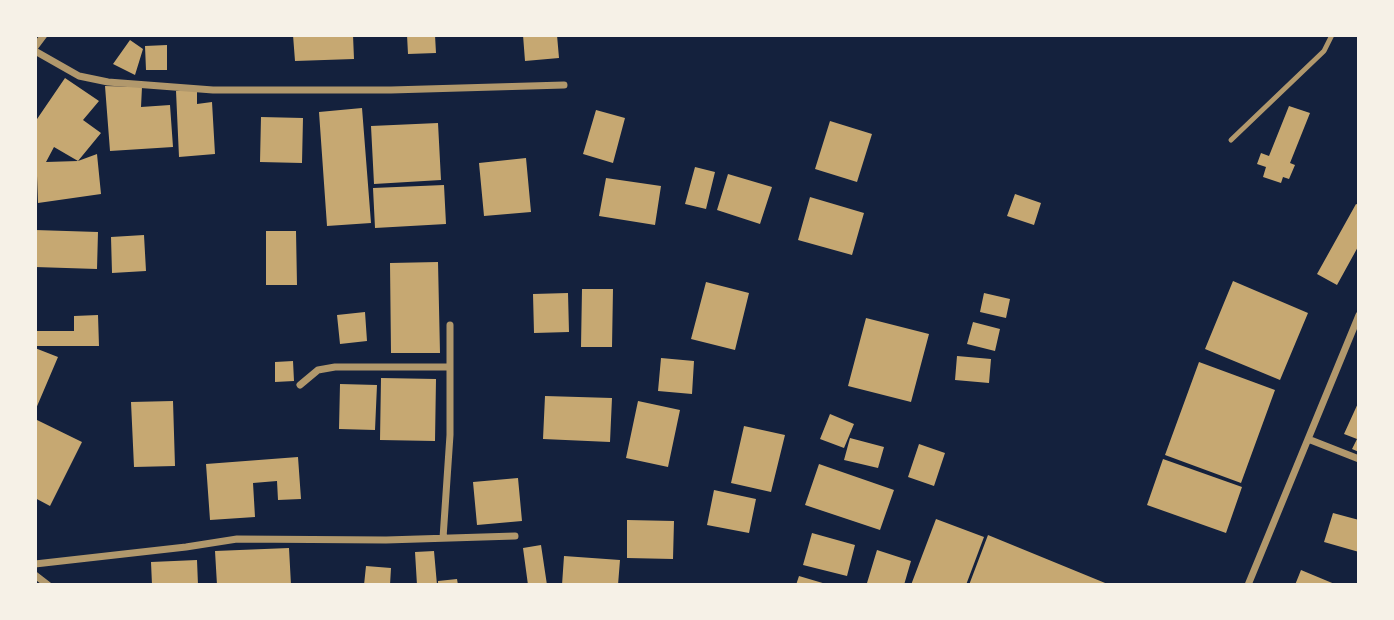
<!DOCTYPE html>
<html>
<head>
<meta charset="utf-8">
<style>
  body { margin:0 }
  #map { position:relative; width:1394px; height:620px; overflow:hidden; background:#14213d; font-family:Lato,sans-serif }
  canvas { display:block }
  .frame { position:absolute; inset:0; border:37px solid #f6f1e7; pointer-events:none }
</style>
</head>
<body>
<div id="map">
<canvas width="1394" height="620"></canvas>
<div class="frame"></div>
</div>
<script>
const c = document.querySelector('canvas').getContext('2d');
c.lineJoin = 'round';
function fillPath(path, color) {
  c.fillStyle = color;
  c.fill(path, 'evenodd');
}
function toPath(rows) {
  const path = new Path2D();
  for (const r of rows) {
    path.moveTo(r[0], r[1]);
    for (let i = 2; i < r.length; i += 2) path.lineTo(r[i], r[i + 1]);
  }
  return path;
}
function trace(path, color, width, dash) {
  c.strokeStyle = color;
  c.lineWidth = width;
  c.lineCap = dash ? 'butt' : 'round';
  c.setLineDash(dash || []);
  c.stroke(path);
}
fillPath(toPath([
  [293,35,353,35,354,59,295,61],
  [407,35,435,35,436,53,408,54],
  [523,35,557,35,559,58,525,61],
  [130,40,143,49,135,75,113,64],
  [167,45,167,70,146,70,145,46],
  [65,78,99,101,83,120,101,133,78,161,97,154,101,194,38,203,35,122],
  [54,147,78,161,46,162],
  [105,86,142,87,141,107,170,105,173,147,110,151],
  [197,90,197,104,212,102,215,154,179,157,176,91],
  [1289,106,1310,113,1290,163,1295,165,1289,179,1283,177,1281,183,1263,177,1266,167,1257,164,1261,153,1269,156],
  [362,108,371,223,327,226,319,112],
  [596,110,625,118,613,163,583,154],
  [261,117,303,118,302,163,260,162],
  [830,121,872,134,857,182,815,169],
  [438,123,441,180,374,184,371,126],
  [526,158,531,212,484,216,479,163],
  [695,167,715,172,706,209,685,204],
  [728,174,772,187,760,224,717,210],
  [606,178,661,186,655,225,599,216],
  [444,185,446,224,375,228,373,188],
  [1015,194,1041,203,1034,225,1007,216],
  [810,197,864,213,852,255,798,240],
  [1356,204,1359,205,1359,245,1337,285,1317,274],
  [35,230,98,232,97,269,35,267],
  [266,231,296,231,297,285,266,285],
  [144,235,146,271,112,273,111,237],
  [438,262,440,353,391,353,390,263],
  [1233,281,1308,313,1280,380,1205,349],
  [706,282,749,293,735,350,691,339],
  [582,289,613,289,612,347,581,347],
  [568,293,569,332,534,333,533,294],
  [984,293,1010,299,1006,318,980,312],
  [365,312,367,341,340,344,337,315],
  [98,315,99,346,35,346,35,331,74,331,74,316],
  [866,318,929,334,911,402,848,386],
  [973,322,1000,329,995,351,967,344],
  [35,348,58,357,35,411],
  [957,356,991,359,989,383,955,380],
  [661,358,694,361,692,394,658,391],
  [293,361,294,381,275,382,275,362],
  [1199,362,1275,390,1241,483,1165,455],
  [381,378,436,379,435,441,380,440],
  [340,384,377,385,375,430,339,429],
  [545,396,612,398,610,442,543,439],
  [173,401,175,466,134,467,131,402],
  [638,401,680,410,668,467,626,458],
  [1359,401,1359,452,1352,449,1357,439,1344,434],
  [830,414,854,424,844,448,820,439],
  [37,420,82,442,50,506,35,498,35,424],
  [744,426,785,435,771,492,731,483],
  [850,438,884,447,878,468,844,460],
  [919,444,945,453,934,486,908,477],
  [298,457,301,499,278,500,277,481,253,483,255,517,210,520,206,464],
  [1163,459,1242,487,1226,533,1147,505],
  [819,464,894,490,880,530,805,505],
  [518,478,522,521,477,525,473,482],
  [714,490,756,499,749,533,707,525],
  [1333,513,1359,520,1359,552,1324,542],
  [936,519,984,537,966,585,911,585],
  [627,520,674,521,673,559,627,558],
  [812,533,855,545,847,576,803,565],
  [988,535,1110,585,969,585],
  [541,545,547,585,528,585,523,548],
  [289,548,291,585,217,585,215,551],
  [877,550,911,561,904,585,867,583],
  [434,551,437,585,417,585,415,552],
  [564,556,620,560,618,585,562,585],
  [197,560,198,585,152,585,151,562],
  [366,566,391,568,390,585,364,585],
  [1301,570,1337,585,1295,585],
  [799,576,826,584,825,585,796,585],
  [457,579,458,585,438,585,438,581]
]), '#c6a872');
trace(toPath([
  [1231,140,1324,51,1332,35]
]), '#b1986c', 5);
trace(toPath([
  [35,47,44,35],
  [35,51,79,76,108,82,213,90,391,90,564,85],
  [300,385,318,370,335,367,450,367],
  [1308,439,1359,459],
  [443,538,450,435,450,325],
  [35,564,186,547,237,539,386,540,515,536],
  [35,575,48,585],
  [1248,585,1359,315]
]), '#b1986c', 7);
</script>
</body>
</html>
